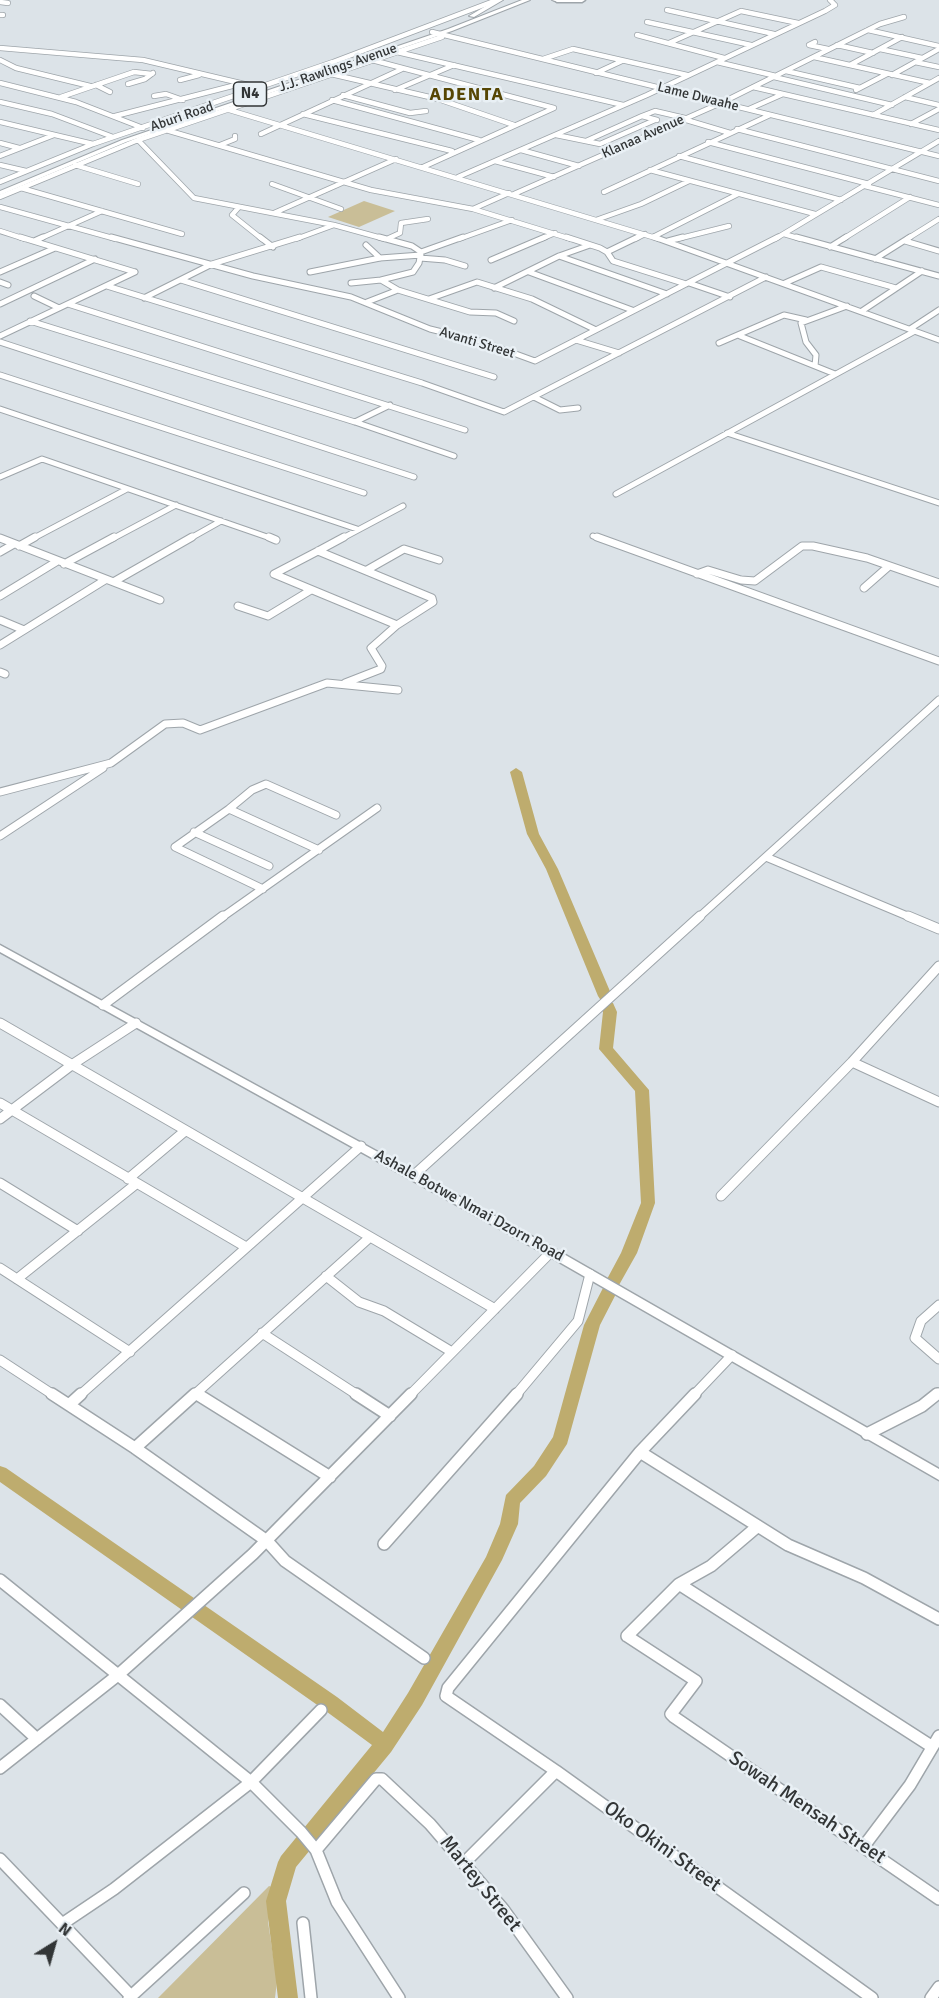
<!DOCTYPE html>
<html>
<head>
<meta charset="utf-8">
<style>
  body { margin:0 }
  #map { position:relative; width:939px; height:1998px; overflow:hidden; background:#dce3e8; font-family:Signika,sans-serif }
  canvas { display:block }
  .north { position:absolute; left:24px; top:1914px; width:60px; height:60px; -webkit-text-stroke:4px #e9f0f5; paint-order:stroke; rotate:37deg; font-size:16px; font-weight:700; line-height:24px; text-align:center; color:#323536 }
  .north::after { content:''; display:block; margin:auto; width:21px; height:27px; background:#323536; clip-path:polygon(50% 0,100% 100%,50% 72%,0 100%) }
</style>
</head>
<body>
<div id="map">
<canvas width="939" height="1998"></canvas>
<div class="north">N</div>
</div>
<script>
const c = document.querySelector('canvas').getContext('2d');
c.lineJoin = 'round';
function fillPath(path, color) {
  c.fillStyle = color;
  c.fill(path, 'evenodd');
}
function toPath(rows) {
  const path = new Path2D();
  for (const r of rows) {
    path.moveTo(r[0], r[1]);
    for (let i = 2; i < r.length; i += 2) path.lineTo(r[i], r[i + 1]);
  }
  return path;
}
function trace(path, color, width, dash) {
  c.strokeStyle = color;
  c.lineWidth = width;
  c.lineCap = dash ? 'butt' : 'round';
  c.setLineDash(dash || []);
  c.stroke(path);
}
function label(font, color, halo, rows, align = 'center') {
  c.font = font + ' Signika,sans-serif';
  c.lineWidth = 5;
  c.setLineDash([]);
  c.textBaseline = 'middle';
  c.strokeStyle = halo;
  c.fillStyle = color;
  for (const [text, x, y, turn = 0] of rows) {
    c.save();
    c.translate(x, y);
    c.rotate((+turn || 0) * Math.PI / 180);
    c.textAlign = isNaN(turn) ? turn : align;
    if (halo) c.strokeText(text, 0, 0);
    c.fillText(text, 0, 0);
    c.restore();
  }
}
fillPath(toPath([
  [364,201,395,211,359,227,328,217],
  [269,1886,275,1888,268,1922,277,1981,275,1998,158,1998]
]), '#c9be97');
fillPath(toPath([
  [516,768,522,772,539,834,558,869,612,996,610,999,600,999,598,996,546,869,527,834,510,772,516,768],
  [608,1002,613,1003,617,1012,613,1048,649,1090,655,1203,637,1253,619,1285,614,1287,609,1285,606,1281,621,1253,641,1203,635,1091,599,1049,603,1012,601,1006,608,1002],
  [609,1286,615,1288,617,1292,600,1325,567,1444,546,1476,520,1503,518,1524,502,1560,422,1705,391,1752,296,1867,286,1901,298,1998,278,1998,266,1901,278,1862,281,1856,372,1745,323,1709,0,1482,0,1466,6,1468,337,1697,383,1732,408,1693,486,1557,500,1524,506,1495,534,1466,553,1437,584,1325,603,1288,609,1286]
]), '#beac6e');
const minorFar4 = toPath([
  [0,2,8,3],
  [667,10,774,34],
  [0,15,3,15],
  [647,22,751,45],
  [868,30,939,46],
  [432,32,939,156],
  [637,35,724,58],
  [815,42,809,45,828,49],
  [669,43,741,11,798,23],
  [837,45,873,53],
  [0,48,143,60,257,87],
  [880,49,922,58],
  [397,52,623,105],
  [814,57,930,83],
  [543,59,573,49,687,75],
  [0,60,16,68,90,86],
  [372,60,554,108,423,167],
  [717,62,776,76],
  [915,62,939,67],
  [850,65,902,37],
  [786,71,860,88],
  [596,73,622,61],
  [331,74,438,99,514,125],
  [892,75,939,49],
  [774,77,892,105],
  [180,80,199,75],
  [0,83,76,102,143,128],
  [128,84,145,79,153,73],
  [96,85,110,92],
  [753,87,939,130],
  [395,90,454,65],
  [856,90,887,74],
  [343,95,410,113,426,111],
  [154,96,166,94,183,100],
  [61,97,134,72,152,74],
  [905,97,939,105],
  [332,100,479,140],
  [0,102,52,114,113,137],
  [226,109,659,239],
  [749,109,783,94],
  [303,114,452,151],
  [873,115,939,78],
  [115,116,236,85],
  [642,116,655,111,685,118],
  [683,119,730,133],
  [0,122,93,144],
  [911,124,939,109],
  [737,129,939,181],
  [166,130,371,190,473,209,571,239],
  [261,134,402,69],
  [556,135,600,144,655,120],
  [138,140,194,198,334,225,385,239],
  [586,141,642,116,657,120],
  [708,142,869,184],
  [0,143,19,148],
  [220,145,235,139,235,136],
  [521,150,579,166],
  [0,156,54,135],
  [679,156,841,200],
  [495,161,554,177],
  [0,165,26,171],
  [75,165,138,184],
  [650,170,815,214],
  [458,177,647,95,825,11,835,5,830,0],
  [0,182,93,144,333,62,497,0],
  [272,184,341,209],
  [865,186,939,205],
  [21,188,182,234],
  [604,192,770,115],
  [514,194,721,103,880,24,904,17],
  [0,197,138,140,442,37],
  [0,207,116,239],
  [239,207,232,215,262,239],
  [473,209,509,193],
  [274,213,396,159],
  [596,220,641,204,689,181],
  [0,231,25,239],
  [784,234,801,239],
  [653,237,738,194],
  [389,238,400,233,401,223,428,219],
  [39,239,102,211],
  [296,239,334,225],
  [459,239,512,220],
  [541,239,555,233],
  [635,239,645,234],
  [677,239,729,226],
  [775,239,939,141],
  [843,239,910,197],
  [907,239,939,219]
]);
const minorFar3 = toPath([
  [20,237,135,272],
  [111,237,253,276,351,297,430,329,483,342,535,361,778,237],
  [260,237,273,247],
  [379,237,412,246,421,252,419,263,413,272,381,280,398,290],
  [566,237,600,248,607,252,613,261,686,284],
  [654,237,939,340],
  [796,237,939,276],
  [34,241,43,237],
  [668,241,683,237],
  [905,241,939,251],
  [366,245,380,258],
  [830,247,846,237],
  [421,252,463,237],
  [607,252,638,237],
  [559,256,667,294],
  [420,258,445,260,465,266],
  [875,259,910,237],
  [491,260,545,237],
  [0,272,55,248],
  [310,272,380,258,421,255],
  [529,272,632,310],
  [181,280,494,377],
  [0,282,8,285],
  [351,283,381,280],
  [689,283,730,297],
  [785,283,821,267,896,288],
  [107,286,422,383,504,412,766,277],
  [494,288,559,256,590,245],
  [34,296,59,308],
  [144,298,212,264,300,237],
  [429,299,477,282,532,299,594,329],
  [367,302,398,290,470,312,496,313,514,321],
  [0,304,95,259],
  [68,304,465,430],
  [862,311,922,271],
  [30,321,355,422,454,456],
  [910,329,939,310],
  [0,336,135,272],
  [740,336,815,366],
  [576,340,619,353],
  [0,342,414,477],
  [719,343,784,315,806,320],
  [835,374,815,366,816,355,806,342,801,323,847,306],
  [0,375,364,493],
  [534,397,560,410,578,408],
  [0,409,357,529],
  [355,422,390,405],
  [727,433,939,503],
  [0,477,42,459,273,539],
  [616,494,915,331],
  [593,536,601,539],
  [0,538,2,539],
  [32,539,127,489],
  [112,539,176,505],
  [189,539,221,521],
  [341,539,403,506]
]);
const minorFar2 = toPath([
  [269,537,276,540],
  [597,537,939,661],
  [0,538,160,600],
  [19,546,35,537],
  [318,551,344,537],
  [318,551,432,598,433,602,397,625,274,574,318,551],
  [0,552,14,544],
  [64,564,114,537],
  [367,570,404,549,439,560],
  [697,574,708,570,741,580,755,581,802,546,813,546,867,558,939,583],
  [115,581,192,537],
  [864,588,889,566],
  [0,596,56,562],
  [238,606,268,616,311,590],
  [0,620,24,630],
  [0,645,105,580],
  [0,672,5,674],
  [345,683,381,669,382,666,371,648,397,625],
  [0,792,111,763,165,724,183,723,200,730,327,683,398,690],
  [229,809,252,790,266,784,336,815],
  [194,832,269,866],
  [0,836,103,768],
  [766,857,912,918],
  [263,889,175,847,229,809,319,850],
  [221,918,377,808],
  [698,918,939,700]
]);
const minorFar1 = toPath([
  [908,916,939,929],
  [103,1005,223,916],
  [0,1023,495,1309],
  [852,1062,939,1102],
  [0,1103,246,1247],
  [0,1119,73,1064,136,1023],
  [414,1175,700,916],
  [128,1179,185,1131],
  [0,1183,78,1231],
  [721,1196,852,1062,939,966],
  [0,1268,130,1352],
  [326,1276,359,1302,384,1311,452,1352],
  [17,1279,136,1184],
  [939,1305,921,1321,915,1338,939,1359],
  [262,1333,359,1396],
  [0,1360,55,1396],
  [197,1394,200,1396],
  [79,1396,361,1146],
  [193,1396,369,1238],
  [409,1396,551,1252],
  [515,1396,578,1321,590,1274],
  [693,1396,732,1355],
  [935,1396,939,1393]
]);
const minor = toPath([
  [52,1394,135,1448,267,1541,285,1561,424,1658],
  [197,1394,330,1477],
  [356,1394,390,1416],
  [695,1394,640,1452,448,1688,446,1696,556,1771,872,1998],
  [70,1404,81,1394],
  [867,1434,922,1406,937,1394],
  [135,1448,195,1394],
  [640,1452,788,1545,864,1578,939,1619],
  [758,1526,711,1566,679,1584,627,1636,696,1681,671,1714,674,1717,939,1899],
  [384,1544,517,1394],
  [0,1580,251,1782,301,1832,316,1850,337,1902,399,1998],
  [679,1584,931,1746],
  [0,1705,37,1739],
  [0,1768,118,1675,253,1554,411,1394],
  [864,1846,910,1785,939,1736],
  [316,1850,376,1779,382,1779,430,1824,503,1909,567,1998],
  [0,1859,130,1995],
  [464,1863,556,1771],
  [303,1923,311,1998],
  [62,1924,114,1889,251,1782,321,1710],
  [129,1998,244,1893],
  [931,1998,939,1987]
]);
const major = toPath([
  [554,0,585,0,582,2,557,2,554,0],
  [0,945,555,1249,939,1469,939,1480,547,1255,0,952,0,945]
]);
const highway = toPath([
  [496,0,503,0,474,17,469,16,496,0],
  [522,0,530,0,452,31,126,142,0,195,0,191,122,140,448,29,522,0],
  [552,0,562,0,559,2,552,0]
]);
trace(minorFar4, '#9ea5aa', 6);
trace(minorFar3, '#9ea5aa', 7);
trace(minorFar2, '#9ea5aa', 9);
trace(minorFar1, '#9ea5aa', 11);
trace(minor, '#9ea5aa', 14);
trace(major, '#9ea5aa', 3);
trace(highway, '#9ea5aa', 2);
trace(minorFar4, '#fff', 4.5);
trace(minorFar3, '#fff', 5);
trace(minorFar2, '#fff', 7);
trace(minorFar1, '#fff', 9);
trace(minor, '#fff', 11);
fillPath(major, '#fff');
fillPath(highway, '#fff');
label('14px', '#323536', '#e9f0f5', [
  ["J.J. Rawlings Avenue",338,68,-19],
  ["Lame Dwaahe",698,97,14],
  ["Aburi Road",182,117,-19],
  ["Klanaa Avenue",643,137,-24],
  ["Avanti Street",477,343,17]
]);
for (const [x, y, w] of [
  [250,94,33]
]) {
  const box = new Path2D();
  box.roundRect(x - w / 2, y - 12, w, 24, 4.5);
  c.fillStyle = '#e9f0f5';
  c.fill(box);
  trace(box, '#323536', 1.5);
}
label('bold 15px', '#323536', null, [
  ["N4",250,94]
]);
label('16px', '#323536', '#e9f0f5', [
  ["Ashale Botwe Nmai Dzorn Road",469,1206,29]
]);
c.letterSpacing = '1.5px';
label('bold 18px', '#564604', '#e9f0f5', [
  ["ADENTA",467,95]
]);
c.letterSpacing = '0px';
label('20px', '#323536', '#e9f0f5', [
  ["Sowah Mensah Street",807,1808,34],
  ["Oko Okini Street",662,1847,36],
  ["Martey Street",480,1884,51]
]);
</script>
</body>
</html>
